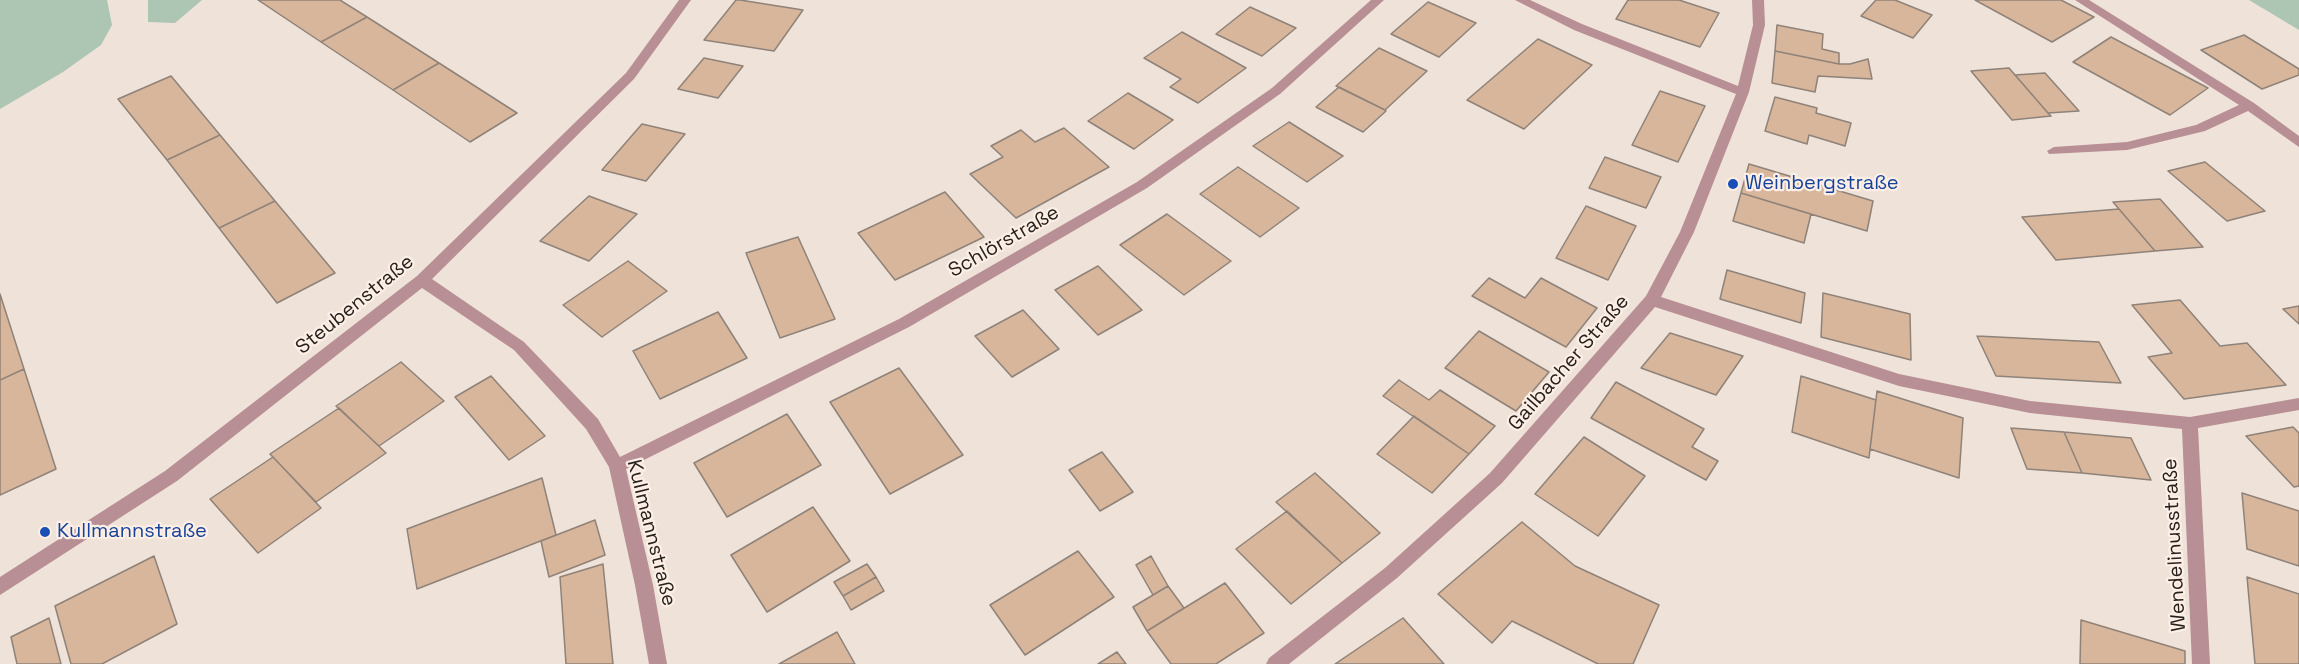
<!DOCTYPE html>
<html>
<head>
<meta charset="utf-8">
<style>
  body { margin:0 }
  canvas { display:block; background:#efe2d8 }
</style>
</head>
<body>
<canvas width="2299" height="664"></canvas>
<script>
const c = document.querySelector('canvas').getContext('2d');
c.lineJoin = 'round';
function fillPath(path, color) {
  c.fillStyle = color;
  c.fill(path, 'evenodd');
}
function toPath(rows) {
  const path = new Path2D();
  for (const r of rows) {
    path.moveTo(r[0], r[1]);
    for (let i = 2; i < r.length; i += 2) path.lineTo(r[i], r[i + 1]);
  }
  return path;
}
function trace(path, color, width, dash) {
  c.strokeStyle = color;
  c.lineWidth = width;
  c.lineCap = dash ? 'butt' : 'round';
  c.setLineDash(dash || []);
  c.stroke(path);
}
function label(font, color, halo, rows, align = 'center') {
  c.font = font + ' "Space Grotesk",sans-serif';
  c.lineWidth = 4.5;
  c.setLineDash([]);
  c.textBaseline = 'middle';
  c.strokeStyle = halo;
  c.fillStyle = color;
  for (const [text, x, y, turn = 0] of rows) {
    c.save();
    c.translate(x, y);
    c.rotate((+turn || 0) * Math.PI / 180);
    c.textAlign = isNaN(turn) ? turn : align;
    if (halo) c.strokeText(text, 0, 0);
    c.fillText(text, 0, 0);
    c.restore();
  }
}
fillPath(toPath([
  [0,0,107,0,112,25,101,45,63,72,0,109],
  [148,0,202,0,175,23,148,22],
  [2249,0,2299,0,2299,30]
]), '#adc5b3');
const building = toPath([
  [258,0,340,0,367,17,321,42,258,0],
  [736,0,740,0,803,10,774,51,704,40,736,0],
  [1628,0,1679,0,1719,13,1700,47,1616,19,1628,0],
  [1876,0,1895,0,1932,15,1913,38,1861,16,1876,0],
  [1975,0,2061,0,2094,17,2052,42,1975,0],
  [1428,2,1476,23,1439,57,1391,34,1428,2],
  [1250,7,1296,28,1262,56,1216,34,1250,7],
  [367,17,439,63,393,90,321,42,367,17],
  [1777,25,1823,34,1822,49,1839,53,1839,64,1775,51,1777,25],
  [1182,32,1246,68,1198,103,1170,87,1181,79,1144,58,1182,32],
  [2244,35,2299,69,2299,75,2262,89,2201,50,2244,35],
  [2111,37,2208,88,2170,115,2073,62,2111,37],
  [1538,39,1592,65,1524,129,1467,100,1538,39],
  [1379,48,1427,71,1385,110,1336,86,1379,48],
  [1775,51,1839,64,1850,64,1868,59,1872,79,1818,76,1815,92,1772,83,1775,51],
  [704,58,743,66,718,98,678,89,704,58],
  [439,63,517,113,470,142,393,90,439,63],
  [2009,68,2048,113,2051,116,2012,120,1971,71,2009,68],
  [2045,73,2079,111,2048,113,2015,75,2045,73],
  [171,76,220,135,167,160,118,99,171,76],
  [1339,87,1385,110,1386,111,1363,132,1316,107,1339,87],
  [1660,91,1705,106,1678,162,1632,145,1660,91],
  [1128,93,1173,120,1134,149,1088,121,1128,93],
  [1775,97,1817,108,1816,113,1851,123,1845,146,1809,135,1807,144,1765,131,1775,97],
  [1289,122,1343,156,1307,182,1253,146,1289,122],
  [642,124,685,134,646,181,602,170,642,124],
  [1064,128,1109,167,1016,218,970,174,1003,157,991,146,1021,130,1035,142,1064,128],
  [220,135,275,201,219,228,167,160,220,135],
  [1605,157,1661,177,1646,208,1589,188,1605,157],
  [2205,162,2265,211,2227,221,2168,171,2205,162],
  [1749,164,1873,201,1867,231,1741,193,1749,164],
  [1238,167,1299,208,1260,237,1200,194,1238,167],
  [945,192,984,237,895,280,858,233,945,192],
  [1741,193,1811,214,1804,243,1733,221,1741,193],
  [589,196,637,214,589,261,540,241,589,196],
  [2160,199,2203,247,2155,251,2113,202,2160,199],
  [275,201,335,273,277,303,219,228,275,201],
  [1586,206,1636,226,1608,280,1556,258,1586,206],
  [2119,209,2155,251,2056,260,2022,217,2119,209],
  [1167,214,1231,261,1184,295,1120,245,1167,214],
  [798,237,835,319,780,338,746,253,798,237],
  [628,261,667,291,602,337,563,305,628,261],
  [1098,266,1142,310,1098,335,1055,290,1098,266],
  [1727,270,1805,293,1801,323,1720,299,1727,270],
  [1489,278,1525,298,1541,278,1597,308,1566,347,1472,296,1489,278],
  [1823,293,1910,314,1911,360,1821,337,1823,293],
  [0,294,24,369,0,380,0,294],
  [2180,300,2220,346,2247,343,2286,385,2184,399,2148,357,2172,353,2132,305,2180,300],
  [2299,306,2299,324,2283,309,2299,306],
  [1023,310,1059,349,1012,377,975,336,1023,310],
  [718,312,747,358,660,399,633,351,718,312],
  [1479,331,1549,372,1516,411,1445,368,1479,331],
  [1670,333,1743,356,1716,395,1641,368,1670,333],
  [1977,336,2099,342,2121,383,1996,376,1977,336],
  [401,362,444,401,379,446,336,406,401,362],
  [899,368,963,455,890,494,830,402,899,368],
  [24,369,56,469,0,495,0,380,24,369],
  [491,376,545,436,509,460,455,397,491,376],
  [1801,376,1876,400,1869,458,1792,432,1801,376],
  [1399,380,1429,400,1440,390,1495,426,1469,454,1383,396,1399,380],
  [1616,382,1704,429,1692,447,1718,461,1706,480,1591,418,1616,382],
  [1877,391,1963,418,1959,478,1870,449,1877,391],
  [339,408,386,453,316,502,270,454,339,408],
  [787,414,821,465,727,517,694,463,787,414],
  [1414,416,1469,454,1432,493,1377,454,1414,416],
  [2293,427,2299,433,2299,486,2294,487,2246,436,2293,427],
  [2011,428,2064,432,2082,473,2027,469,2011,428],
  [2064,432,2131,438,2151,480,2082,473,2064,432],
  [1584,437,1645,476,1598,536,1535,494,1584,437],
  [1102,452,1133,492,1100,511,1069,470,1102,452],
  [273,457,321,508,258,553,210,499,273,457],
  [1315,473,1380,533,1342,563,1276,502,1315,473],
  [542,478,556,535,417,589,407,529,542,478],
  [2242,493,2299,511,2299,566,2247,549,2242,493],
  [813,507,850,561,767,612,731,555,813,507],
  [1287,511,1342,563,1291,604,1236,549,1287,511],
  [595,520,605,555,549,577,541,541,595,520],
  [1522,522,1575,566,1659,605,1633,664,1598,664,1512,621,1492,643,1438,594,1522,522],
  [1078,551,1114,597,1025,655,990,605,1078,551],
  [154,556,177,624,102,664,71,664,55,606,154,556],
  [1151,556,1168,586,1153,595,1136,565,1151,556],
  [603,564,613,664,566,664,560,577,603,564],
  [867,564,876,577,843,596,834,582,867,564],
  [876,577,884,591,851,610,843,596,876,577],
  [2247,577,2299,594,2299,664,2255,664,2247,577],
  [1225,583,1264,633,1216,664,1171,664,1147,631,1225,583],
  [1168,586,1184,608,1147,631,1133,607,1168,586],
  [49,618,61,664,17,664,11,637,49,618],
  [1403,618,1444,664,1335,664,1403,618],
  [2081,620,2185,651,2185,664,2080,664,2081,620],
  [837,632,855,664,779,664,837,632],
  [1117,652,1126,664,1098,664,1117,652]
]);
fillPath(building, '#d8b69c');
trace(building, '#8e8279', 1.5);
fillPath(toPath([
  [679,0,691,0,634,79,432,279,524,342,598,419,620,457,899,319,1137,182,1272,88,1371,0,1384,0,1280,94,1147,188,909,327,626,469,653,585,667,664,649,664,635,585,609,467,586,429,514,350,422,288,177,481,0,595,0,577,165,471,417,276,626,73,679,0],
  [1515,0,1530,0,1582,24,1738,86,1753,25,1752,0,1764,0,1765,25,1749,92,1694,232,1661,297,1899,374,2030,401,2190,417,2299,398,2299,410,2198,428,2210,664,2192,664,2182,429,2030,413,1899,386,1655,307,1502,483,1397,578,1289,664,1266,664,1269,658,1385,568,1490,473,1646,296,1680,232,1736,94,1574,30,1515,0],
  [2075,0,2089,0,2254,103,2299,136,2299,147,2248,111,2205,131,2127,150,2049,154,2047,151,2054,147,2127,142,2196,125,2239,105,2075,0]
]), '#b88f95');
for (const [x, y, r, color] of [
  [1733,184,6,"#1a4fb4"],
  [45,532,6,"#1a4fb4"]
]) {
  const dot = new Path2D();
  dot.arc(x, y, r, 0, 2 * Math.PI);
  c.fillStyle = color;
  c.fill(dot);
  trace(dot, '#fdefe5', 2);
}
label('20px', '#164399', '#fdefe5', [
  ["Weinbergstraße",1745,184],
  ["Kullmannstraße",57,532]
], 'left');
label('20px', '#26211d', '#fdefe5', [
  ["Schlörstraße",1004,242,-30],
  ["Steubenstraße",355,305,-39],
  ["Gailbacher Straße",1569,363,-49],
  ["Kullmannstraße",651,533,76],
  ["Wendelinusstraße",2175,545,-93]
]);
</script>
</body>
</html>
